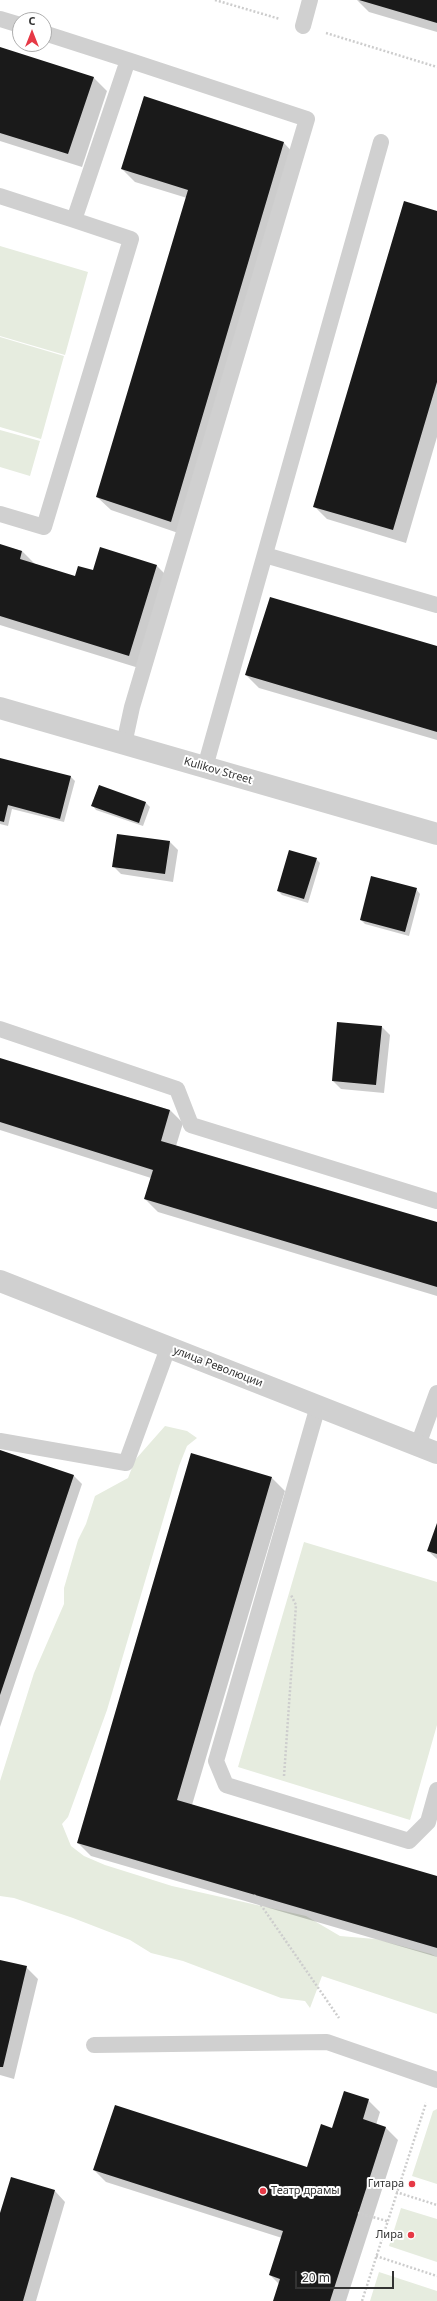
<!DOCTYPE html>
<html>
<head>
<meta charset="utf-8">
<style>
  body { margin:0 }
  #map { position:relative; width:437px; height:2301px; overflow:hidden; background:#fff; font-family:"Noto Sans",sans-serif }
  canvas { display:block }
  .north { position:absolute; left:12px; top:12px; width:40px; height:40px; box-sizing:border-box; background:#fff; border:1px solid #adadad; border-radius:50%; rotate:0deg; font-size:11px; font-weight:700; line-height:16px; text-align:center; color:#333 }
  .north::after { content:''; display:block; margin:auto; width:14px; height:18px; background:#e63946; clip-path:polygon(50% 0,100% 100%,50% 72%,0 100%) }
  .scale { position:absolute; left:295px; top:2271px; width:99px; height:18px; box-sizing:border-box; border:2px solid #333; border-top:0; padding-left:5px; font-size:12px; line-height:14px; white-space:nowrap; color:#333; -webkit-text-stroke:3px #fff; paint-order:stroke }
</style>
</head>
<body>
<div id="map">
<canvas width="437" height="2301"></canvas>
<div class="north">С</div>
<div class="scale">20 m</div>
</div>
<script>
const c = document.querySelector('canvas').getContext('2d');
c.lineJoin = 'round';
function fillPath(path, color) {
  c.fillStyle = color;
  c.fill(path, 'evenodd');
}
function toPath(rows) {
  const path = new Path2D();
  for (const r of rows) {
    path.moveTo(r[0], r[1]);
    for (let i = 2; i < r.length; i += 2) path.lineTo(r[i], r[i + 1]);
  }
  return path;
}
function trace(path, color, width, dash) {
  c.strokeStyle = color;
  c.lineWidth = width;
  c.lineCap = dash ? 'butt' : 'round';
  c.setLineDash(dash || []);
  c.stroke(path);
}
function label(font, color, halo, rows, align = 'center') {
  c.font = font + ' "Noto Sans",sans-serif';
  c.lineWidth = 4;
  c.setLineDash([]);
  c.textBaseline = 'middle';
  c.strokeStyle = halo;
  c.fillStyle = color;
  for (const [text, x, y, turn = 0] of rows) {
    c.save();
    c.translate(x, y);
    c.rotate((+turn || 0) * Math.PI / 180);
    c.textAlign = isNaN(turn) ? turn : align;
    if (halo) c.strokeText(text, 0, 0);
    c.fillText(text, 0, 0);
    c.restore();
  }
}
fillPath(toPath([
  [0,246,88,272,65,355,0,336],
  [0,337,64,356,41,439,0,427],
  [0,430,40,441,30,476,0,467],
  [165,1426,187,1431,197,1438,187,1446,179,1466,107,1710,68,1817,62,1824,71,1846,84,1856,105,1865,172,1886,306,1916,340,1936,375,1939,431,1954,437,1957,437,2014,322,1976,310,2008,305,2001,281,1998,183,1961,151,1953,130,1940,73,1918,14,1898,0,1896,0,1781,34,1673,64,1604,64,1588,78,1540,86,1524,95,1496,128,1478,135,1460],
  [304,1542,437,1582,437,1725,410,1820,238,1767],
  [437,2109,437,2184,412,2176,433,2111],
  [401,2208,437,2219,437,2262,389,2246],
  [379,2272,437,2291,437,2301,370,2301]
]), '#e6ecdf');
fillPath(toPath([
  [357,0,437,0,437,32,369,12],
  [0,48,94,78,107,91,82,167,0,141],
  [144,97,284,143,297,157,184,535,111,510,97,497,187,198,135,182,122,169],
  [437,212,437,437,406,543,327,519,314,506],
  [0,545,22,551,35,564,76,577,94,572,157,566,170,579,142,669,0,625],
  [437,647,437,740,259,688,246,675],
  [0,759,71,777,75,781,64,822,12,809,8,826,0,824],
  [99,786,146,803,150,807,143,826,96,810,92,805],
  [170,842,178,850,173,882,121,874,113,866],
  [316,859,320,863,308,903,282,895,278,891],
  [416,889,420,894,409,936,365,924,361,920],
  [382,1027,390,1035,384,1093,341,1089,333,1081],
  [0,1059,170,1110,183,1123,176,1146,437,1223,437,1296,158,1212,145,1199,151,1178,0,1130],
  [0,1451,74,1476,82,1484,0,1727],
  [272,1478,285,1491,192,1805,437,1877,437,1957,91,1856,78,1843],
  [437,1525,437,1559,428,1551],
  [0,1961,26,1967,38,1979,14,2079,0,2075],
  [368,2100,380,2112,376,2125,386,2128,398,2140,346,2301,274,2301,279,2284,270,2275,282,2238,106,2182,94,2170,308,2168,333,2129],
  [55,2191,65,2202,36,2301,0,2301,0,2217]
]), '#0003');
fillPath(toPath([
  [359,0,437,0,437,23],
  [0,47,94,77,68,154,0,133],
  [144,96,284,142,171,522,96,497,188,190,121,169],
  [404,201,437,211,437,382,393,530,313,507],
  [0,544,22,551,20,559,75,576,78,566,93,570,100,547,157,565,129,656,0,616],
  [270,597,437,646,437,732,245,675],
  [0,758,71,776,60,819,8,805,4,822,0,821],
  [99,785,146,802,139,823,91,806],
  [117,834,170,841,165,874,112,867],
  [289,850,317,858,304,899,277,891],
  [371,876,417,888,405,932,360,920],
  [337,1022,382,1026,376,1085,332,1081],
  [0,1058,170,1110,161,1141,437,1222,437,1287,144,1199,153,1170,0,1122],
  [0,1450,74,1475,0,1695],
  [191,1453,272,1477,177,1800,437,1876,437,1948,77,1843],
  [437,1523,437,1554,427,1551],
  [0,1960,27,1966,3,2067,0,2067],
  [344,2091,369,2099,363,2119,386,2127,330,2301,273,2301,280,2279,269,2275,283,2231,93,2170,115,2105,307,2167,321,2124,332,2128],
  [11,2177,55,2190,23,2301,0,2301,0,2213]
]), '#1a1a1a');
trace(toPath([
  [215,0,280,19],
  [326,33,437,67],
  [284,1776,296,1605,291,1595],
  [254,1895,339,2018],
  [396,2192,437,2205],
  [358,2213,387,2221],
  [376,2256,437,2276],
  [362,2301,426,2103]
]), '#cdcdcd', 2.5, [2, 2]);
trace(toPath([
  [0,19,20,25],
  [303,26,310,0],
  [0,196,74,220,128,60,44,33],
  [0,514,44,527,131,239,74,220],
  [265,555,437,605],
  [124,744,132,707,307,119,128,60],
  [205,767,381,142],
  [0,1029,177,1089,191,1125,437,1201],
  [318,1406,216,1761,226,1785,409,1841,428,1822,437,1790],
  [0,1441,126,1463,168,1348],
  [418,1445,437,1393],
  [94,2045,327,2042,437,2080]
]), '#d0d0d0', 16);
trace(toPath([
  [0,708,437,834],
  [0,1281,437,1453]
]), '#d0d0d0', 22);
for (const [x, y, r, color] of [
  [412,2184,4,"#e63946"],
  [263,2191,4,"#e63946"],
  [411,2235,4,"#e63946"]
]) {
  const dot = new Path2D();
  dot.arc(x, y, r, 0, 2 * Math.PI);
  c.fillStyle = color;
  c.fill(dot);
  trace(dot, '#fff', 1.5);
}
label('11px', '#333', '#fff', [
  ["Kulikov Street",218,771,16],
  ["улица Революции",218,1367,21]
]);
label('11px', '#333', '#fff', [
  ["Гитара",404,2184],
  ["Театр драмы",271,2191,"left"],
  ["Лира",403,2235]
], 'right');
</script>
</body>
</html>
